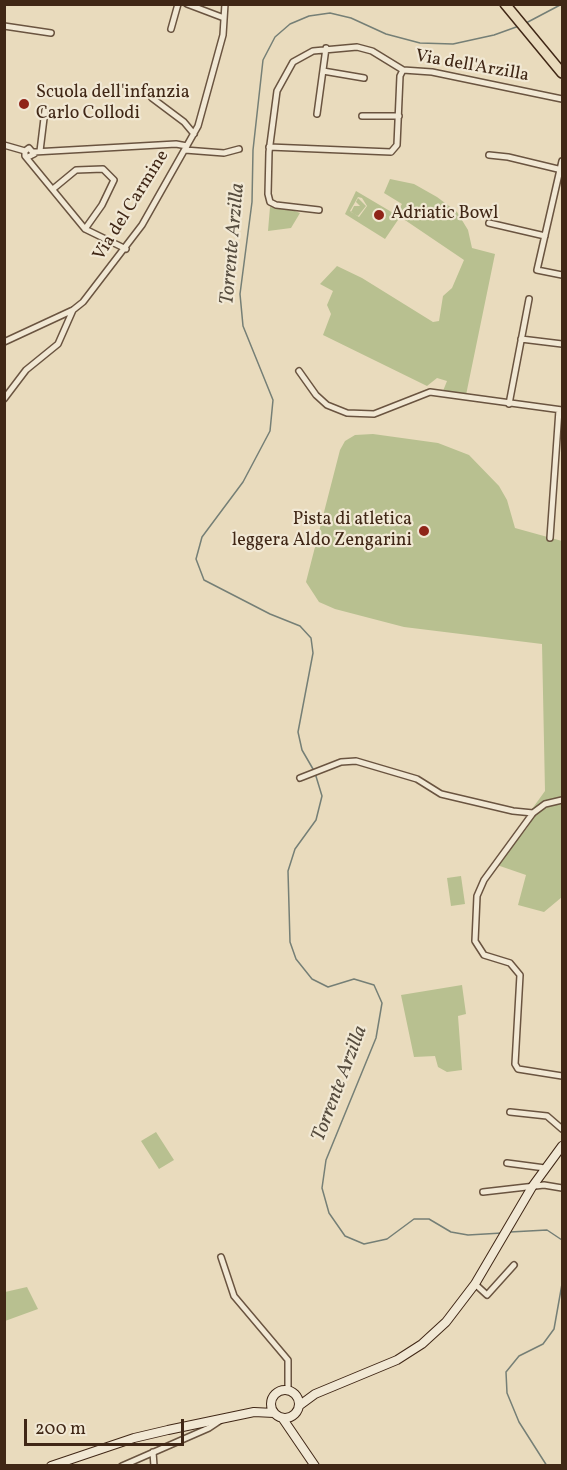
<!DOCTYPE html>
<html>
<head>
<meta charset="utf-8">
<style>
  body { margin:0 }
  #map { position:relative; width:567px; height:1470px; overflow:hidden; background:#e9dbbd; font-family:Vollkorn,serif }
  canvas { display:block }
  .frame { position:absolute; inset:0; border:6px solid #402716; pointer-events:none }
  .scale { position:absolute; left:24px; top:1419px; width:160px; height:27px; box-sizing:border-box; border:3px solid #402716; border-top:0; padding-left:8px; font-size:18px; line-height:21px; white-space:nowrap; color:#402716; -webkit-text-stroke:4px #f1e8d4; paint-order:stroke }
</style>
</head>
<body>
<div id="map">
<canvas width="567" height="1470"></canvas>
<div class="frame"></div>
<div class="scale">200 m</div>
</div>
<script>
const c = document.querySelector('canvas').getContext('2d');
c.lineJoin = 'round';
function fillPath(path, color) {
  c.fillStyle = color;
  c.fill(path, 'evenodd');
}
function toPath(rows) {
  const path = new Path2D();
  for (const r of rows) {
    if (r.length === 3) {
      path.moveTo(r[0] + r[2], r[1]);
      path.arc(r[0], r[1], r[2], 0, 2 * Math.PI);
      continue;
    }
    path.moveTo(r[0], r[1]);
    for (let i = 2; i < r.length; i += 2) path.lineTo(r[i], r[i + 1]);
  }
  return path;
}
function trace(path, color, width, dash) {
  c.strokeStyle = color;
  c.lineWidth = width;
  c.lineCap = dash ? 'butt' : 'round';
  c.setLineDash(dash || []);
  c.stroke(path);
}
function label(font, color, halo, rows, align = 'center') {
  c.font = font + ' Vollkorn,serif';
  c.lineWidth = 4.5;
  c.setLineDash([]);
  c.textBaseline = 'middle';
  c.strokeStyle = halo;
  c.fillStyle = color;
  for (const [text, x, y, turn = 0] of rows) {
    c.save();
    c.translate(x, y);
    c.rotate((+turn || 0) * Math.PI / 180);
    c.textAlign = isNaN(turn) ? turn : align;
    if (halo) c.strokeText(text, 0, 0);
    c.fillText(text, 0, 0);
    c.restore();
  }
}
fillPath(toPath([
  [390,179,414,184,437,197,457,212,468,230,472,248,495,254,466,395,443,391,447,381,437,378,427,386,323,335,331,314,327,305,333,291,320,284,337,266,362,278,433,322,439,321,443,296,452,288,464,260,396,214,402,204,384,193],
  [356,191,400,217,385,239,345,214],
  [358,197,362,198,367,206,359,217,350,211],
  [358,198,366,206,358,216,351,212,354,206,360,206,356,202],
  [270,207,292,210,300,213,291,228,268,231],
  [373,434,438,443,469,455,499,486,507,500,515,528,562,541,562,897,544,912,518,905,526,875,497,865,527,828,536,813,532,809,545,791,542,644,404,627,335,609,319,602,306,582,340,450,345,441,355,435],
  [461,876,465,904,451,906,447,878],
  [462,985,466,1014,458,1016,462,1070,447,1072,438,1067,435,1056,414,1057,401,995],
  [156,1132,174,1160,159,1169,141,1141],
  [27,1287,38,1309,5,1321,5,1292]
]), '#b8c090');
trace(toPath([
  [526,23,562,4],
  [313,769,302,750,298,732,313,653,311,638,300,626,270,614,204,580,196,559,202,537,243,482,270,431,273,400,243,326,240,294,252,202,253,150,263,60,275,37,290,24,309,16,330,13,351,18,386,34,420,43,453,44,494,35,519,26],
  [315,773,322,796,316,820,295,849,288,871,290,942,296,959,312,979,328,987,354,979,374,985,382,1003,376,1038,326,1160,322,1188,329,1213,345,1236,364,1244,387,1239,414,1219,429,1219,451,1232,468,1235,502,1233],
  [510,1232,547,1230,562,1240],
  [547,1466,519,1422,507,1393,506,1372,519,1356,543,1344,554,1329,562,1284]
]), '#757f76', 1.5);
const street = toPath([
  [187,4,224,18],
  [4,26,51,33],
  [171,29,178,4],
  [323,71,364,78],
  [152,98,184,122,194,134],
  [317,114,326,48],
  [362,116,399,116],
  [4,145,25,151],
  [269,147,391,152,397,145,400,76,403,70],
  [185,150,224,153,239,149],
  [40,151,45,110],
  [34,152,176,144,187,146],
  [489,155,508,157,562,170],
  [28,157,34,154,29,148,25,151,25,156,85,229,126,249],
  [562,161,537,270,562,275],
  [53,189,76,170,103,169,114,180,102,205,85,229],
  [319,210,276,205,270,202,268,194,269,152,277,91,293,62,313,51,357,47,372,51,403,70,432,72,562,99],
  [489,223,545,236],
  [521,339,562,344],
  [4,342,73,310,83,302,142,225,198,126,223,35,225,4],
  [299,371,316,395,327,405,347,413,374,414,430,392,562,410],
  [4,399,26,370,58,344,73,310],
  [509,404,529,299],
  [550,538,559,410],
  [300,778,341,762,356,761,417,779,441,794,513,811,533,813],
  [562,800,545,804,533,813,484,880,477,896,475,941,484,955,510,963,520,975,515,1064,518,1069,562,1076],
  [510,1112,547,1116,562,1129],
  [507,1163,545,1168],
  [483,1192,544,1185,562,1188],
  [221,1257,234,1296,288,1360,288,1390],
  [475,1284,487,1295,514,1265],
  [153,1452,154,1466],
  [122,1466,209,1428,221,1420]
]);
const secondary = toPath([
  [285,1404,14],
  [300,1405,315,1394,397,1360,422,1344,446,1322,475,1284,532,1187,562,1146],
  [283,1419,315,1466],
  [51,1466,134,1438,168,1430,254,1412,274,1413]
]);
const primary = toPath([
  [505,4,562,73]
]);
trace(street, '#6a5440', 8);
trace(secondary, '#402716', 10);
trace(primary, '#402716', 12);
trace(street, '#f1e8d4', 5);
trace(secondary, '#f1e8d4', 8);
trace(primary, '#e9dbbd', 9);
for (const [x, y, r, color] of [
  [24,104,6,"#8f2418"],
  [379,215,6,"#8f2418"],
  [424,531,6,"#8f2418"]
]) {
  const dot = new Path2D();
  dot.arc(x, y, r, 0, 2 * Math.PI);
  c.fillStyle = color;
  c.fill(dot);
  trace(dot, '#f1e8d4', 2);
}
label('18px', '#402716', '#f1e8d4', [
  ["Via dell'Arzilla",472,67,10],
  ["Via del Carmine",132,206,-58]
]);
label('18px', '#402716', '#f1e8d4', [
  ["Scuola dell'infanzia",36,94],
  ["Carlo Collodi",36,115],
  ["Adriatic Bowl",391,215],
  ["Pista di atletica",412,521,"right"],
  ["leggera Aldo Zengarini",412,542,"right"]
], 'left');
label('italic 20px', '#564c3e', '#f1e8d4', [
  ["Torrente Arzilla",234,244,-85],
  ["Torrente Arzilla",341,1084,-69]
]);
</script>
</body>
</html>
